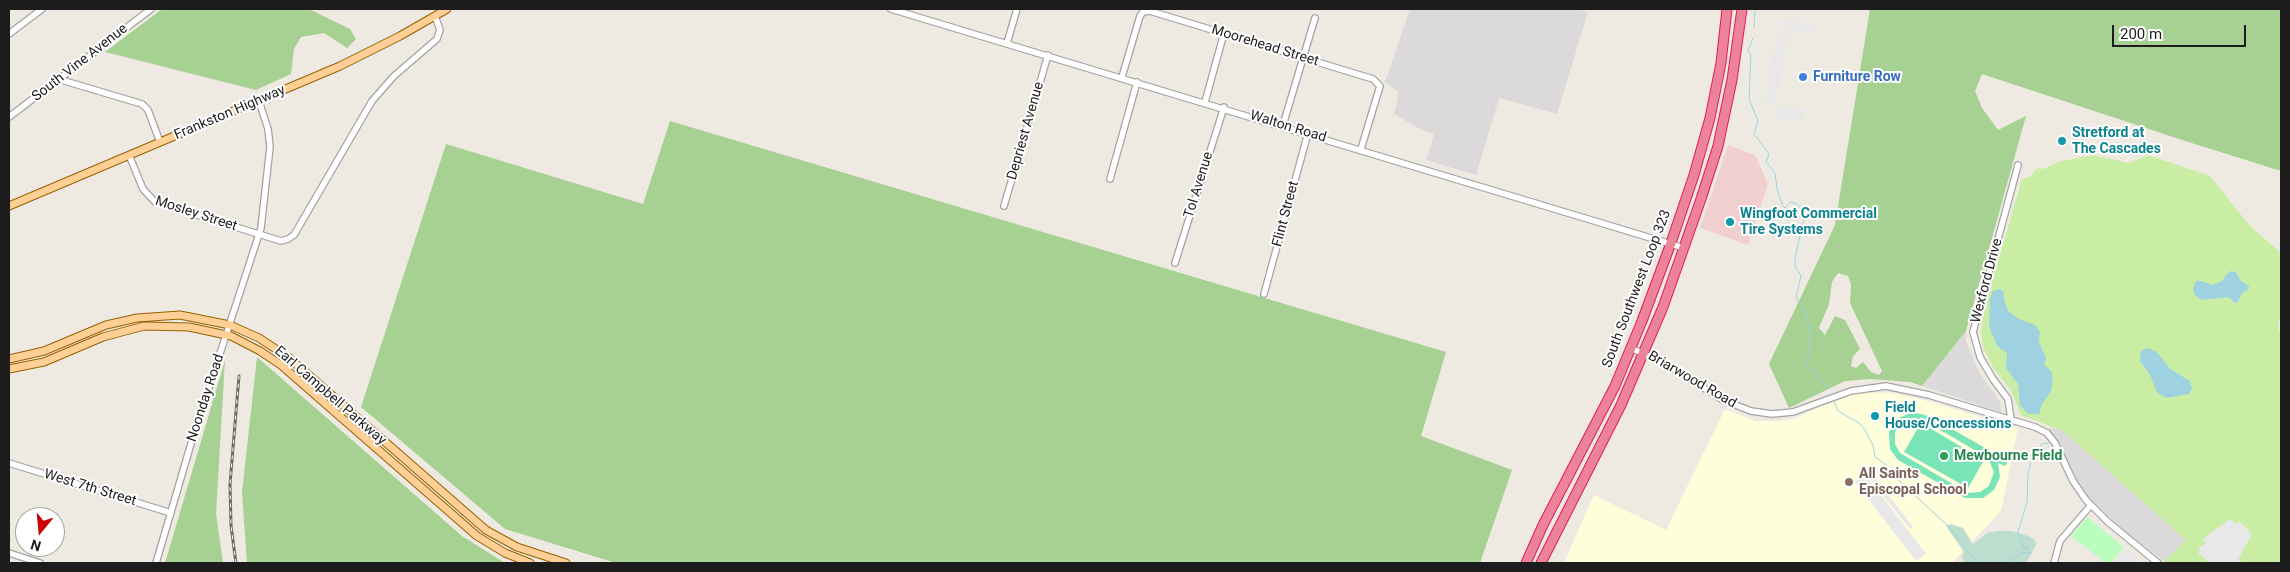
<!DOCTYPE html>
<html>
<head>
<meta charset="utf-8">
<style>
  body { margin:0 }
  #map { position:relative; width:2290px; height:572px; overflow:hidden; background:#efeae1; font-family:Roboto,sans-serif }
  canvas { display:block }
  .frame { position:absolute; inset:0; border:10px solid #1c1c1c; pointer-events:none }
  .north { position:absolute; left:15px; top:507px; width:50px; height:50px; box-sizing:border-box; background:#fff; border:1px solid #a4a4a4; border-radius:50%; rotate:197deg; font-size:14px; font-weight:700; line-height:20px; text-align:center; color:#1c1c1c }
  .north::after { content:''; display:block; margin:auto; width:18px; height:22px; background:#c90004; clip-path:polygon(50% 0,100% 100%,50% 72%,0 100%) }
  .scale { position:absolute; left:2112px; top:25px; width:134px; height:22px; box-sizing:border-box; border:2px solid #1c1c1c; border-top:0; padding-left:6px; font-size:15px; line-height:18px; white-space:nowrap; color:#1c1c1c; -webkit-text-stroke:4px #fff; paint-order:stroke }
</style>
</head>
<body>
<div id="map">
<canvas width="2290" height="572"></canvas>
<div class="frame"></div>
<div class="north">N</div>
<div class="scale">200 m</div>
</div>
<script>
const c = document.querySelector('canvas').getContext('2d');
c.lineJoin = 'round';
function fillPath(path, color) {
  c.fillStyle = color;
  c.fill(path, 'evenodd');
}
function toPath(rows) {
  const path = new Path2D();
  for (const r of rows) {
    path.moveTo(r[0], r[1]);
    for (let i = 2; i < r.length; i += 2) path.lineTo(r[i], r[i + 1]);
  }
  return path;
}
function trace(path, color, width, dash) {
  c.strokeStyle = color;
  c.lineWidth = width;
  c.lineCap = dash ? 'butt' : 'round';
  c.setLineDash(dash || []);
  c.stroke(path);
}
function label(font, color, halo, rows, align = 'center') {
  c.font = font + ' Roboto,sans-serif';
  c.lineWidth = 4;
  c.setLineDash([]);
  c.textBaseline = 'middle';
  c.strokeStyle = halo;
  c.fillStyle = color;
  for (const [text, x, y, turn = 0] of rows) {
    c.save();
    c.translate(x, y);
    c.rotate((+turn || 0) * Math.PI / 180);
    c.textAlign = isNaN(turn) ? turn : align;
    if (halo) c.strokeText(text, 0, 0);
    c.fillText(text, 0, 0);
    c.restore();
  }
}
fillPath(toPath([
  [1410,9,1575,9,1588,12,1557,114,1499,98,1476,175,1426,160,1434,134,1422,130,1394,114,1399,92,1385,82],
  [1966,331,1966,341,1973,358,1979,372,2000,402,2001,412,1922,386],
  [2050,427,2063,431,2186,540,2164,561,2128,534,2089,498,2079,484,2060,444,2049,429]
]), '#dbd9d9');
fillPath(toPath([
  [1728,145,1755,155,1768,184,1748,245,1700,228]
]), '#f1cfcf');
fillPath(toPath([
  [1861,392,1891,393,1924,400,2018,428,2001,511,1952,563,1564,563,1594,495,1666,530,1725,409,1755,421,1780,421,1793,419,1847,395]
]), '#fffeda');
fillPath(toPath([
  [2093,155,2129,163,2148,155,2210,176,2249,225,2281,253,2281,311,2278,329,2281,332,2281,563,2167,563,2164,561,2186,540,2063,431,2021,415,2011,390,1994,369,1983,347,1981,331,1985,306,2022,179,2030,177,2037,168,2043,169,2058,162]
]), '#c9eda3');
fillPath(toPath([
  [162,9,309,9,350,29,356,39,347,48,324,33,301,37,294,49,291,74,256,90,105,52],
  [1870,9,2281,9,2281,171,2182,140,1982,74,1975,91,1982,108,1998,130,2026,116,1966,331,1922,386,1910,382,1870,379,1845,381,1789,408,1769,364,1835,225],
  [1838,273,1848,276,1851,285,1850,303,1882,371,1879,375,1871,372,1863,362,1856,368,1851,366,1853,356,1860,349,1845,320,1835,316,1825,335,1819,328,1829,304,1832,282],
  [670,121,1446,352,1421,436,1512,470,1480,563,616,563,505,529,361,407,446,144,643,204],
  [257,357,462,536,505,563,247,563,242,492],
  [225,360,216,514,223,563,165,563]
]), '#a6d193');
fillPath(toPath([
  [1951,524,1963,528,1973,544,1987,533,1997,531,2011,531,2028,536,2035,540,2036,545,2026,563,1964,563,1962,556,1964,552,1946,526]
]), '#bddece');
fillPath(toPath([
  [2087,517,2124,547,2111,563,2106,563,2071,536]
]), '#bafdbe');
fillPath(toPath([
  [1912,412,1929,416,2008,461,2005,466,1998,463,2000,477,1994,490,1983,498,1965,498,1898,460,1890,449,1889,432,1897,419],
  [1914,418,1925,421,1988,458,1994,472,1989,486,1980,492,1968,493,1900,453,1895,444,1895,432,1902,422],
  [1921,423,1984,460,1968,488,1904,452]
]), '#79e4b8');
fillPath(toPath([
  [1782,19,1816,25,1815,34,1781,28],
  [1779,34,1788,35,1776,103,1764,103,1775,45,1778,44],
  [1777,105,1804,110,1802,122,1777,117],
  [1865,474,1926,554,1916,561,1855,482],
  [1876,479,1913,527,1910,529,1872,482],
  [2230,519,2236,524,2239,521,2252,534,2238,560,2243,563,2209,563,2198,553,2200,550,2198,548,2206,543,2203,539],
  [2127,549,2137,557,2132,563,2121,563,2117,560]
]), '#e8e8e8');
fillPath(toPath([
  [2231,271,2236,272,2240,280,2249,286,2248,290,2242,293,2238,302,2235,303,2228,297,2202,300,2195,295,2193,288,2196,281,2201,281,2212,285,2222,281,2226,275],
  [2000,289,2003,291,2005,303,2009,312,2019,319,2035,325,2040,332,2039,342,2046,358,2044,365,2051,371,2053,378,2051,391,2042,404,2039,414,2028,414,2020,405,2018,384,2006,368,2007,353,1997,346,1989,326,1990,298,1993,291],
  [2147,348,2157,352,2170,369,2190,381,2192,389,2189,394,2166,398,2157,392,2149,373,2140,361,2141,351]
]), '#9ed2e0');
trace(toPath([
  [1754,27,1755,9],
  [1753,38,1748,51,1751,55,1749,99,1758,121,1754,134,1769,154,1766,162,1775,173,1777,189,1783,206,1785,208,1790,202,1797,204,1802,210,1804,218,1795,258,1795,266,1801,276,1796,297,1806,313,1810,334,1810,352,1804,366,1814,370,1815,375,1829,388],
  [1834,401,1838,411,1859,423,1865,430,1873,445,1875,457,1886,465,1894,476,1948,526,1977,563],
  [2028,553,2028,548,2024,548,2018,532,2027,502,2028,474,2033,454,2042,444,2049,443],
  [2005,563,2023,553,2031,553]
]), '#9ed2e0', 1);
const minor = toPath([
  [891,9,1684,248],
  [9,34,42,9],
  [1007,43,1017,9],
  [1122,77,1140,16,1143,12,1150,11,1373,79,1380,86,1361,149],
  [58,79,142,104,148,110,160,142],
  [1205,102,1224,33],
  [9,117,151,9],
  [1283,125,1315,18],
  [129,155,143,189,155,202,281,241,288,239,294,235,372,101,394,76,437,39,440,30,435,16],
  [1110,179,1137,82],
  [1004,206,1048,55],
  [1175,263,1224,107],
  [1264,294,1308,133],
  [1631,348,1667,365,1723,400,1751,411,1772,414,1793,412,1851,391,1886,386,1929,395,2035,427,2047,433,2055,443,2073,481,2086,500,2108,522,2158,563],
  [2011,419,2008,399,1993,379,1980,357,1973,332,2018,165],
  [9,463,171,513],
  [9,553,40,563],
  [156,563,195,430,261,228,270,147,268,129,259,101],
  [2054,563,2060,541,2091,505]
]);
const major = toPath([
  [9,206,340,66,400,36,447,9],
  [9,359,44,351,106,325,137,318,180,315,230,325,259,338,288,357,486,530,517,547,566,563],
  [9,369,44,362,103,337,144,326,189,327,231,336,260,351,281,365,477,536,505,553,530,563]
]);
const highway = toPath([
  [1526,563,1543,525,1615,386,1642,321,1671,243,1694,175,1710,118,1721,63,1727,9],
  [1541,563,1621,405,1663,307,1701,199,1718,146,1732,80,1742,9]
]);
trace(minor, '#a3a3a3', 8);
trace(major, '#956000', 9);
trace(highway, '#e31862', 11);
trace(minor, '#fff', 5.5);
trace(major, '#ffcf96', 7);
trace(highway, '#ec8398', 9);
const rail = toPath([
  [236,563,231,526,230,484,239,376]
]);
trace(rail, '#6a6a6a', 3);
trace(rail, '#fff', 1, [4]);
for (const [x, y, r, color] of [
  [1803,77,5,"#3f7fe0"],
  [2062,141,5,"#0f9aa8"],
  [1730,222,5,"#0f9aa8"],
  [1875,416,5,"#0f9aa8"],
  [1944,456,5,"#2e9e5b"],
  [1849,482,5,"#8d6e63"]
]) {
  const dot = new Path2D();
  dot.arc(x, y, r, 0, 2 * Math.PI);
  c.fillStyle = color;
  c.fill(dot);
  trace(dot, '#fff', 2);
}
label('14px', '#1c1c1c', '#fff', [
  ["Moorehead Street",1265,46,17],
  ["South Vine Avenue",80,63,-38],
  ["Frankston Highway",230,113,-23],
  ["Walton Road",1288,127,17],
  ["Depriest Avenue",1026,131,-74],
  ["Tol Avenue",1199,185,-73],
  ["Mosley Street",196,214,18],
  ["Flint Street",1286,214,-75],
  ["Wexford Drive",1987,281,-75],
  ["South Southwest Loop 323",1637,289,-69],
  ["Briarwood Road",1692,380,30],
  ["Earl Campbell Parkway",330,396,41],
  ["Noonday Road",206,398,-72],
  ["West 7th Street",90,488,17]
]);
label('bold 14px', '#366cbe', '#fff', [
  ["Furniture Row",1813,77]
], 'left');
label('bold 14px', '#0d838f', '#fff', [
  ["Stretford at",2072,133],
  ["The Cascades",2072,149],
  ["Wingfoot Commercial",1740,214],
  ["Tire Systems",1740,230],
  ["Field",1885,408],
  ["House/Concessions",1885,424]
], 'left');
label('bold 14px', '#27864d', '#fff', [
  ["Mewbourne Field",1954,456]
], 'left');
label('bold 14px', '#785e54', '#fff', [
  ["All Saints",1859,474],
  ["Episcopal School",1859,490]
], 'left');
</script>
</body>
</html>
